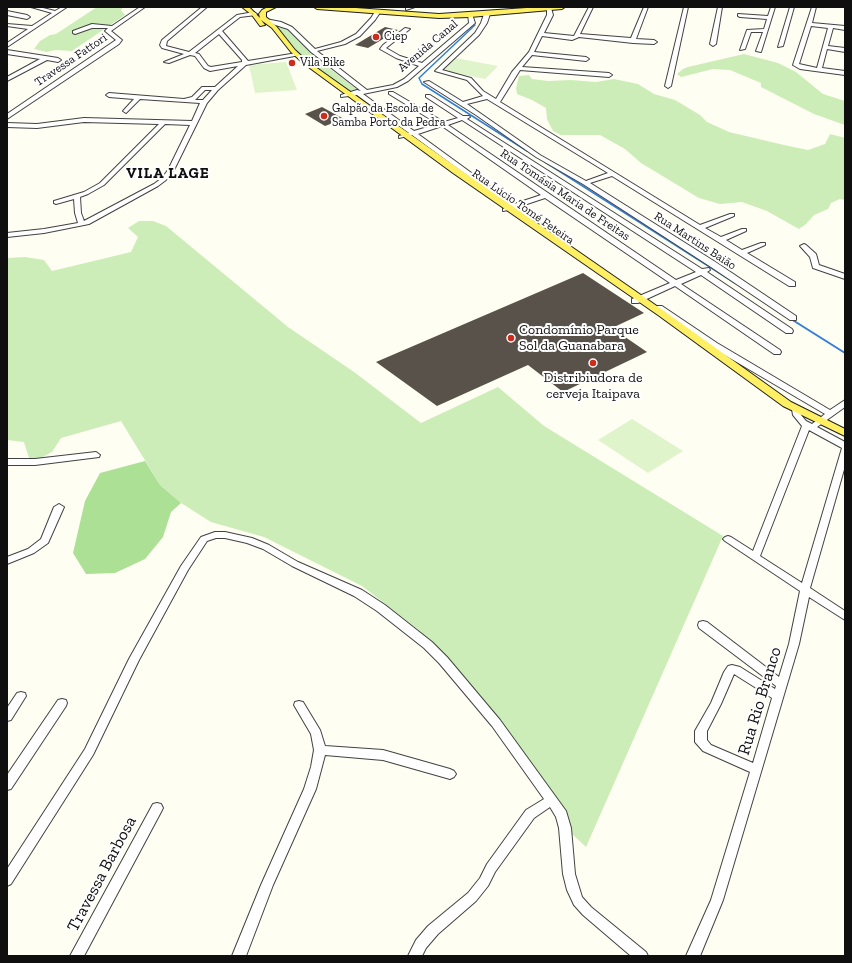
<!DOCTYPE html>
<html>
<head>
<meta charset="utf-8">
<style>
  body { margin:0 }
  #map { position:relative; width:852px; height:963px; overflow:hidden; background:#fffef2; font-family:"Zilla Slab",serif }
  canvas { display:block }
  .frame { position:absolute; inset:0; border:8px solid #0f0f0f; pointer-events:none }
</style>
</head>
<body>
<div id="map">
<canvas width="852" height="963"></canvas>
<div class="frame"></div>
</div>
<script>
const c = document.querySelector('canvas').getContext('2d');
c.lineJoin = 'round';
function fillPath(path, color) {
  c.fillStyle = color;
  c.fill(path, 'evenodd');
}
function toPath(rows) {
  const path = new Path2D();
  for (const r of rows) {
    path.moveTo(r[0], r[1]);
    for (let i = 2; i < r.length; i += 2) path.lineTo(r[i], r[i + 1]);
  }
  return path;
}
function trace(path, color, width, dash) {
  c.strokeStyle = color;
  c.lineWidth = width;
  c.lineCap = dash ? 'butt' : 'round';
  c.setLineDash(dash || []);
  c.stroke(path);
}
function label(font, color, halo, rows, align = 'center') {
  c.font = font + ' "Zilla Slab",serif';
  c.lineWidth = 4;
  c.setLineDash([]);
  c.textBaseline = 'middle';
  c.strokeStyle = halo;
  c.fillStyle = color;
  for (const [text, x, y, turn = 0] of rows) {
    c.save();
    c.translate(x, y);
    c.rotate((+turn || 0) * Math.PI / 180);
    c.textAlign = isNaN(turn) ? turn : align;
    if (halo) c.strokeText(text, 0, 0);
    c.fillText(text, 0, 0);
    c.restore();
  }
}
fillPath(toPath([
  [97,7,123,7,121,10,125,15,72,51,55,50,47,52,34,49,40,41,50,35,56,34],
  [273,25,287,29,321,62,359,91,350,92,310,64,299,54],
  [744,54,778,63,796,72,823,94,845,101,845,125,814,114,761,87,761,83,730,70,713,69,681,77,677,74,683,69,688,67],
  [529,75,532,79,548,81,571,80,596,82,614,79,638,84,654,94,675,100,700,115,707,122,729,132,784,145,808,150,825,144,830,134,845,138,845,200,840,199,831,203,828,209,814,215,806,224,799,229,767,211,742,202,720,204,699,198,641,163,625,149,600,135,561,135,553,131,547,119,546,108,532,100,517,94,516,88,519,76],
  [139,221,153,221,166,226,288,327,354,372,421,423,498,387,544,426,723,536,586,847,571,833,547,784,419,630,362,586,264,537,211,522,181,503,160,485,121,421,61,438,52,452,35,461,29,458,24,442,7,440,7,258,25,257,44,260,52,271,131,252,138,237,128,228]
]), '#ccedb7');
fillPath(toPath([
  [145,461,160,485,181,503,171,512,163,537,145,559,115,573,86,574,73,553,85,501,100,473]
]), '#ace095');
fillPath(toPath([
  [455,58,498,66,485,79,442,70],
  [286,62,297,90,255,93,249,65],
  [632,419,683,451,648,473,598,440]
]), '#dff4ca');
trace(toPath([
  [475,25,419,78,422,84,527,151]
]), '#327ed8', 1.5);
trace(toPath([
  [545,162,735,283],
  [791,319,845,353]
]), '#327ed8', 2);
fillPath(toPath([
  [385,27,398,30,368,48,355,45],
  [322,107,344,119,325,126,305,114],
  [583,273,644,313,612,328,647,352,563,392,528,365,437,406,376,362]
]), '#59524b');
const minor = toPath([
  [31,7,39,7,55,11,62,7,67,7,7,47,7,43,28,29,7,26,7,24,32,26,52,13,31,7],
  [140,7,145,7,111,31,122,40,119,44,7,119,7,114,116,40,105,31,108,28,92,28,75,34,73,33,73,31,92,24,112,26,140,7],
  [202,7,207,7,167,41,166,46,189,52,237,15,254,12,257,14,256,15,240,17,222,31,248,61,297,53,300,55,246,65,218,90,207,103,174,170,166,180,158,186,89,224,44,233,7,237,7,233,44,229,78,223,75,213,74,199,56,204,54,203,54,201,84,192,100,183,159,124,84,122,37,128,7,127,7,123,37,124,84,118,192,121,200,103,140,99,126,113,123,111,134,99,109,97,106,95,109,93,184,99,192,97,202,87,215,87,238,66,210,71,204,68,195,56,190,55,169,63,164,62,184,54,162,48,160,45,162,40,202,7],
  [219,34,242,60,242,62,211,67,208,66,199,54,195,53,219,34],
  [205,90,212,90,203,100,195,100,205,90],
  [165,124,190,125,168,170,162,178,154,184,84,221,81,213,80,197,88,194,104,185,165,124],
  [409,7,415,7,406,10,406,8,409,7],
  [547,7,551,8,553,15,544,33,574,36,589,7,593,7,580,34,631,38,644,7,648,7,636,39,654,40,657,42,654,44,633,43,579,37,572,40,542,36,534,52,586,57,589,59,586,61,532,55,522,67,609,73,612,75,609,77,520,70,500,102,700,225,730,214,734,214,734,216,705,228,721,237,742,229,746,229,746,231,726,240,742,250,761,243,765,243,765,245,747,253,795,282,795,286,789,286,612,176,590,183,717,263,796,316,796,320,790,320,711,267,583,184,536,157,476,115,424,82,429,81,463,102,483,96,467,80,435,71,475,33,481,23,484,14,487,12,490,14,487,23,479,35,442,70,471,78,483,91,496,99,512,72,529,52,547,15,547,7],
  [487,99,608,173,586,181,540,155,467,104,487,99],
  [684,7,688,7,671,86,668,88,665,86,684,7],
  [718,7,722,7,716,44,713,46,710,44,718,7],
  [771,7,775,7,761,52,756,51,763,32,751,32,745,49,740,50,747,30,764,29,767,19,740,17,738,16,738,14,768,16,771,7],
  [790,7,794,7,783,46,778,47,790,7],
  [812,7,816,7,812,23,845,26,845,30,833,28,828,46,845,48,845,52,827,49,822,68,845,71,845,75,800,69,793,65,812,7],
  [811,26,828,28,817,68,799,64,811,26],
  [376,10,381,11,375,20,360,36,345,44,317,51,367,90,393,85,404,79,419,66,396,58,380,49,383,45,405,28,410,29,386,48,400,56,422,63,469,23,468,14,472,14,475,23,408,81,397,87,363,94,414,131,438,124,389,94,389,92,393,92,444,122,458,118,426,97,426,95,430,95,463,116,469,116,470,117,467,119,702,269,709,268,710,270,707,272,792,329,793,331,792,333,786,333,701,275,681,284,780,350,781,352,780,354,774,354,675,286,638,303,632,303,632,299,670,283,545,198,518,207,532,218,532,220,528,220,513,209,503,211,503,209,509,206,412,135,399,138,399,136,409,133,357,95,341,97,341,95,357,90,361,91,311,52,288,29,263,21,266,19,281,22,292,27,315,49,341,42,356,34,371,18,376,10],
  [462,120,696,272,676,280,448,125,462,120],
  [442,126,541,195,514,204,418,134,442,126],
  [7,11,27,15,30,17,27,19,7,15,7,11],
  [7,50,58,58,61,60,58,62,47,60,7,81,7,77,40,59,7,54,7,50],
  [804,244,806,245,816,254,819,265,845,274,845,279,813,268,810,257,800,246,804,244],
  [656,306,662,306,717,343,830,410,845,400,845,407,817,427,845,442,845,466,810,588,845,611,845,620,809,597,799,644,723,900,700,956,686,956,711,900,750,772,703,751,695,742,695,731,711,703,724,672,728,666,732,665,740,667,775,689,776,686,699,628,698,625,699,622,703,621,707,622,779,677,789,644,800,591,725,541,723,539,725,537,728,536,731,537,753,551,802,426,793,415,792,409,796,406,799,407,801,415,806,421,812,424,825,414,711,347,656,310,656,306],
  [809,430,842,448,802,583,760,556,809,430],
  [734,674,772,698,753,763,711,745,707,740,707,731,721,704,734,674],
  [96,452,100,455,99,457,35,465,7,465,7,459,35,459,96,452],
  [59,504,64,507,48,543,34,553,7,564,7,557,28,549,41,539,54,507,59,504],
  [215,532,225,532,252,538,269,545,298,562,362,590,385,605,432,642,447,657,500,720,566,811,571,828,575,874,582,897,591,907,646,952,648,956,631,956,583,915,574,905,567,890,563,874,559,828,556,817,550,807,534,818,495,872,488,886,476,901,438,934,426,948,422,956,408,956,416,940,428,926,468,893,480,878,487,864,526,810,544,799,492,726,439,663,424,648,377,611,354,596,292,566,263,549,247,543,225,538,216,538,207,541,188,570,139,660,93,755,11,884,7,886,7,869,85,749,129,659,181,566,201,537,215,532],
  [21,692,25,693,26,696,11,720,7,721,7,708,17,693,21,692],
  [62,699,66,700,67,703,66,706,11,789,7,790,7,775,58,700,62,699],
  [299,701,303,702,320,730,325,746,383,750,450,769,454,771,456,774,454,777,450,779,383,760,325,755,316,789,273,885,246,956,232,956,261,885,304,789,311,767,314,750,311,734,294,705,295,702,299,701],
  [157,803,161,804,163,808,161,812,84,956,70,956,153,804,157,803]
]);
const major = toPath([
  [242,7,249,7,260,18,259,14,262,10,268,7,276,7,266,12,266,17,276,26,295,50,307,61,459,169,664,311,791,402,845,429,845,436,783,406,658,315,453,173,303,63,291,52,272,28,261,20,265,25,260,26,252,15,242,7],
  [314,7,342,7,439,14,541,7,565,7,562,9,470,17,439,18,317,9,314,7]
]);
trace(minor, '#424242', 2);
trace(major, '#202020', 2);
fillPath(minor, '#fff');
fillPath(major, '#ffef62');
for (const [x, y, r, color] of [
  [376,37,4,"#cc2c1b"],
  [292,63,4,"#cc2c1b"],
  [324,116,4,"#cc2c1b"],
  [511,338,4,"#cc2c1b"],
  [593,363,4,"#cc2c1b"]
]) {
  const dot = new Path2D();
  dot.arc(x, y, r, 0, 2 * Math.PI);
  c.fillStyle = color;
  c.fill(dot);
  trace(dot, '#fff', 1.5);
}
label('12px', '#0f0f0f', '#fff', [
  ["Ciep",384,37],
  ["Vila Bike",300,63],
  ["Galpão da Escola de",332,109],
  ["Samba Porto da Pedra",332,123]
], 'left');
label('12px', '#0f0f0f', '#fff', [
  ["Avenida Canal",428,46,-40],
  ["Travessa Fattori",71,60,-34],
  ["Rua Tomásia Maria de Freitas",565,195,34],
  ["Rua Lúcio Tomé Feteira",523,207,35],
  ["Rua Martins Baião",695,241,33]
]);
label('14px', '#0f0f0f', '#fff', [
  ["Condomínio Parque",519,330],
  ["Sol da Guanabara",519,346],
  ["Distribiudora de",593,378,"center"],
  ["cerveja Itaipava",593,394,"center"]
], 'left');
c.letterSpacing = '1px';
label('bold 15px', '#0f0f0f', '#fff', [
  ["VILA LAGE",168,174]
]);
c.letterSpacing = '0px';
label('17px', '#0f0f0f', '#fff', [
  ["Rua Rio Branco",760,701,-73],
  ["Travessa Barbosa",102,874,-62]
]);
</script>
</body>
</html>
